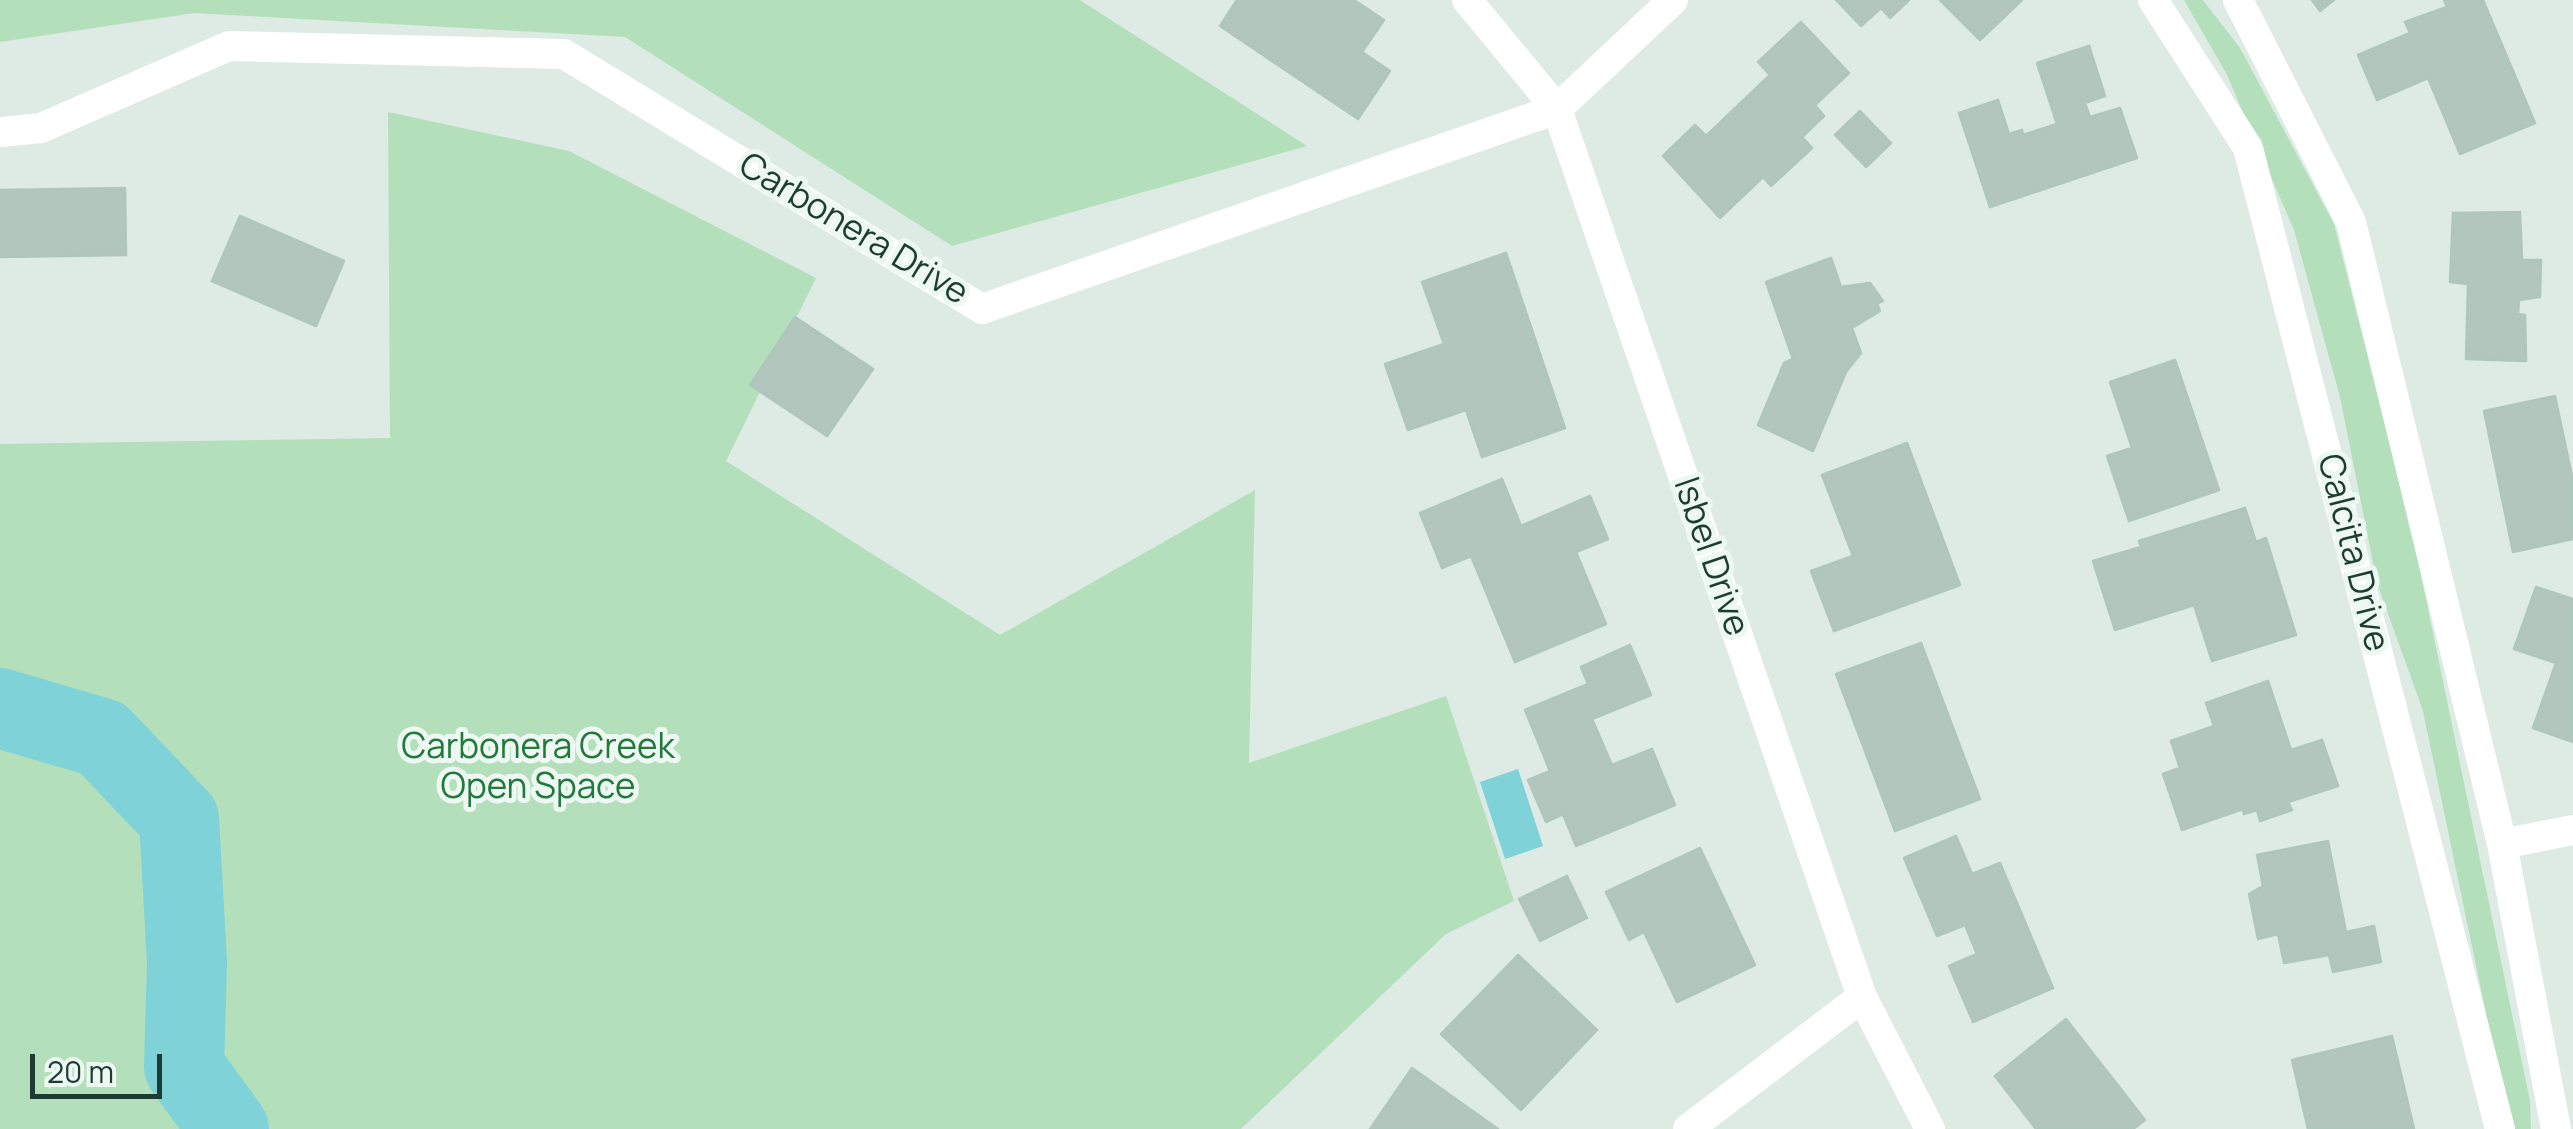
<!DOCTYPE html>
<html>
<head>
<meta charset="utf-8">
<style>
  body { margin:0 }
  #map { position:relative; width:2573px; height:1129px; overflow:hidden; background:#ddebe4; font-family:Manrope,sans-serif }
  canvas { display:block }
  .scale { position:absolute; left:30px; top:1054px; width:132px; height:45px; box-sizing:border-box; border:5px solid #1d3d32; border-top:0; padding-left:12px; font-size:30px; line-height:35px; white-space:nowrap; color:#1d3d32; -webkit-text-stroke:8px #eef8f2; paint-order:stroke }
</style>
</head>
<body>
<div id="map">
<canvas width="2573" height="1129"></canvas>
<div class="scale">20 m</div>
</div>
<script>
const c = document.querySelector('canvas').getContext('2d');
c.lineJoin = 'round';
function fillPath(path, color) {
  c.fillStyle = color;
  c.fill(path, 'evenodd');
}
function toPath(rows) {
  const path = new Path2D();
  for (const r of rows) {
    path.moveTo(r[0], r[1]);
    for (let i = 2; i < r.length; i += 2) path.lineTo(r[i], r[i + 1]);
  }
  return path;
}
function trace(path, color, width, dash) {
  c.strokeStyle = color;
  c.lineWidth = width;
  c.lineCap = dash ? 'butt' : 'round';
  c.setLineDash(dash || []);
  c.stroke(path);
}
function label(font, color, halo, rows, align = 'center') {
  c.font = font + ' Manrope,sans-serif';
  c.lineWidth = 10;
  c.setLineDash([]);
  c.textBaseline = 'middle';
  c.strokeStyle = halo;
  c.fillStyle = color;
  for (const [text, x, y, turn = 0] of rows) {
    c.save();
    c.translate(x, y);
    c.rotate((+turn || 0) * Math.PI / 180);
    c.textAlign = isNaN(turn) ? turn : align;
    if (halo) c.strokeText(text, 0, 0);
    c.fillText(text, 0, 0);
    c.restore();
  }
}
fillPath(toPath([
  [0,0,1080,0,1307,146,952,246,625,37,194,13,0,42],
  [2184,0,2203,0,2240,48,2334,224,2411,527,2530,1101,2531,1129,2510,1129,2423,711,2377,583,2340,397,2294,230,2226,73],
  [388,112,569,151,816,278,726,461,1000,635,1255,490,1249,763,1446,696,1514,901,1446,934,1241,1129,0,1129,0,444,390,438]
]), '#b3e0bb');
fillPath(toPath([
  [1518,769,1543,846,1505,859,1480,782]
]), '#7ed2d8');
trace(toPath([
  [0,708,102,738,179,819,187,962,184,1067,229,1129]
]), '#7ed2d8', 80);
const building = toPath([
  [1237,0,1354,0,1384,20,1362,52,1390,71,1358,119,1220,26,1237,0],
  [1836,0,1909,0,1890,18,1881,8,1861,26,1836,0],
  [1940,0,2022,0,1980,40,1940,0],
  [2312,0,2334,0,2320,11,2312,0],
  [2444,0,2483,0,2535,123,2460,154,2428,78,2377,100,2358,55,2410,33,2405,22,2447,7,2444,0],
  [1801,22,1849,73,1815,105,1824,116,1802,137,1812,148,1771,186,1763,177,1720,218,1663,156,1695,125,1706,136,1770,75,1758,62,1801,22],
  [2089,46,2105,96,2085,103,2090,117,2120,108,2137,158,1990,207,1959,113,1998,100,2009,134,2022,130,2023,135,2057,124,2037,63,2089,46],
  [1860,111,1891,143,1866,167,1835,135,1860,111],
  [125,188,126,255,0,257,0,190,125,188],
  [2520,212,2522,260,2541,260,2540,297,2519,300,2518,314,2525,315,2526,361,2466,359,2468,284,2450,282,2453,213,2520,212],
  [240,216,344,261,316,326,212,281,240,216],
  [1506,253,1565,428,1482,457,1466,410,1408,430,1385,364,1444,344,1422,282,1506,253],
  [1831,258,1841,287,1870,283,1883,301,1877,304,1880,311,1852,328,1861,353,1846,372,1813,451,1758,425,1784,363,1793,359,1766,282,1831,258],
  [795,317,873,369,827,436,750,385,795,317],
  [2175,360,2219,490,2129,521,2107,456,2132,448,2110,382,2175,360],
  [2555,396,2573,481,2573,539,2513,552,2484,411,2555,396],
  [1907,443,1960,585,1834,631,1811,571,1853,556,1822,475,1907,443],
  [1502,479,1521,526,1590,496,1608,539,1576,552,1606,624,1515,662,1471,556,1442,568,1420,513,1502,479],
  [2245,508,2256,542,2266,538,2296,635,2212,661,2194,605,2115,630,2093,561,2141,547,2139,541,2245,508],
  [2536,587,2573,599,2573,742,2533,728,2556,663,2514,649,2536,587],
  [1921,643,1980,799,1895,831,1836,674,1921,643],
  [1630,645,1651,695,1592,719,1612,765,1652,749,1675,805,1576,846,1563,814,1546,822,1528,780,1550,771,1525,710,1588,684,1581,667,1630,645],
  [2268,681,2291,750,2322,740,2338,786,2288,802,2292,810,2260,821,2257,810,2244,814,2243,809,2182,830,2163,774,2180,768,2171,741,2214,726,2206,703,2268,681],
  [1956,836,1972,874,2000,863,2053,988,1973,1022,1949,966,1977,954,1965,925,1937,936,1904,858,1956,836],
  [2328,841,2346,932,2374,926,2381,962,2333,972,2329,955,2284,963,2278,934,2258,939,2249,894,2263,886,2257,855,2328,841],
  [1700,848,1755,965,1677,1002,1644,932,1629,940,1606,892,1700,848],
  [1567,876,1587,918,1540,941,1519,899,1567,876],
  [1518,955,1597,1030,1521,1110,1441,1034,1518,955],
  [2066,1019,2145,1120,2133,1129,2036,1129,1995,1076,2066,1019],
  [2392,1036,2414,1129,2308,1129,2292,1060,2392,1036],
  [1412,1068,1498,1129,1370,1129,1412,1068]
]);
fillPath(building, '#b3c6bd');
trace(building, '#afc6ba', 2.5);
trace(toPath([
  [1467,0,1557,109],
  [2153,0,2248,148,2500,1129],
  [2238,0,2351,222,2502,844,2556,1129],
  [2502,844,2573,830],
  [1688,1129,1862,997]
]), '#fff', 30);
trace(toPath([
  [1557,109,1862,997,1930,1129],
  [0,132,41,128,229,46,564,54,982,309,1557,109,1673,0]
]), '#fff', 30);
label('35px', '#1d3d32', '#eef8f2', [
  ["Carbonera Drive",853,230,31],
  ["Calcita Drive",2352,553,76],
  ["Isbel Drive",1710,557,71]
]);
label('35px', '#23783c', '#eef8f2', [
  ["Carbonera Creek",538,748],
  ["Open Space",538,788]
]);
</script>
</body>
</html>
